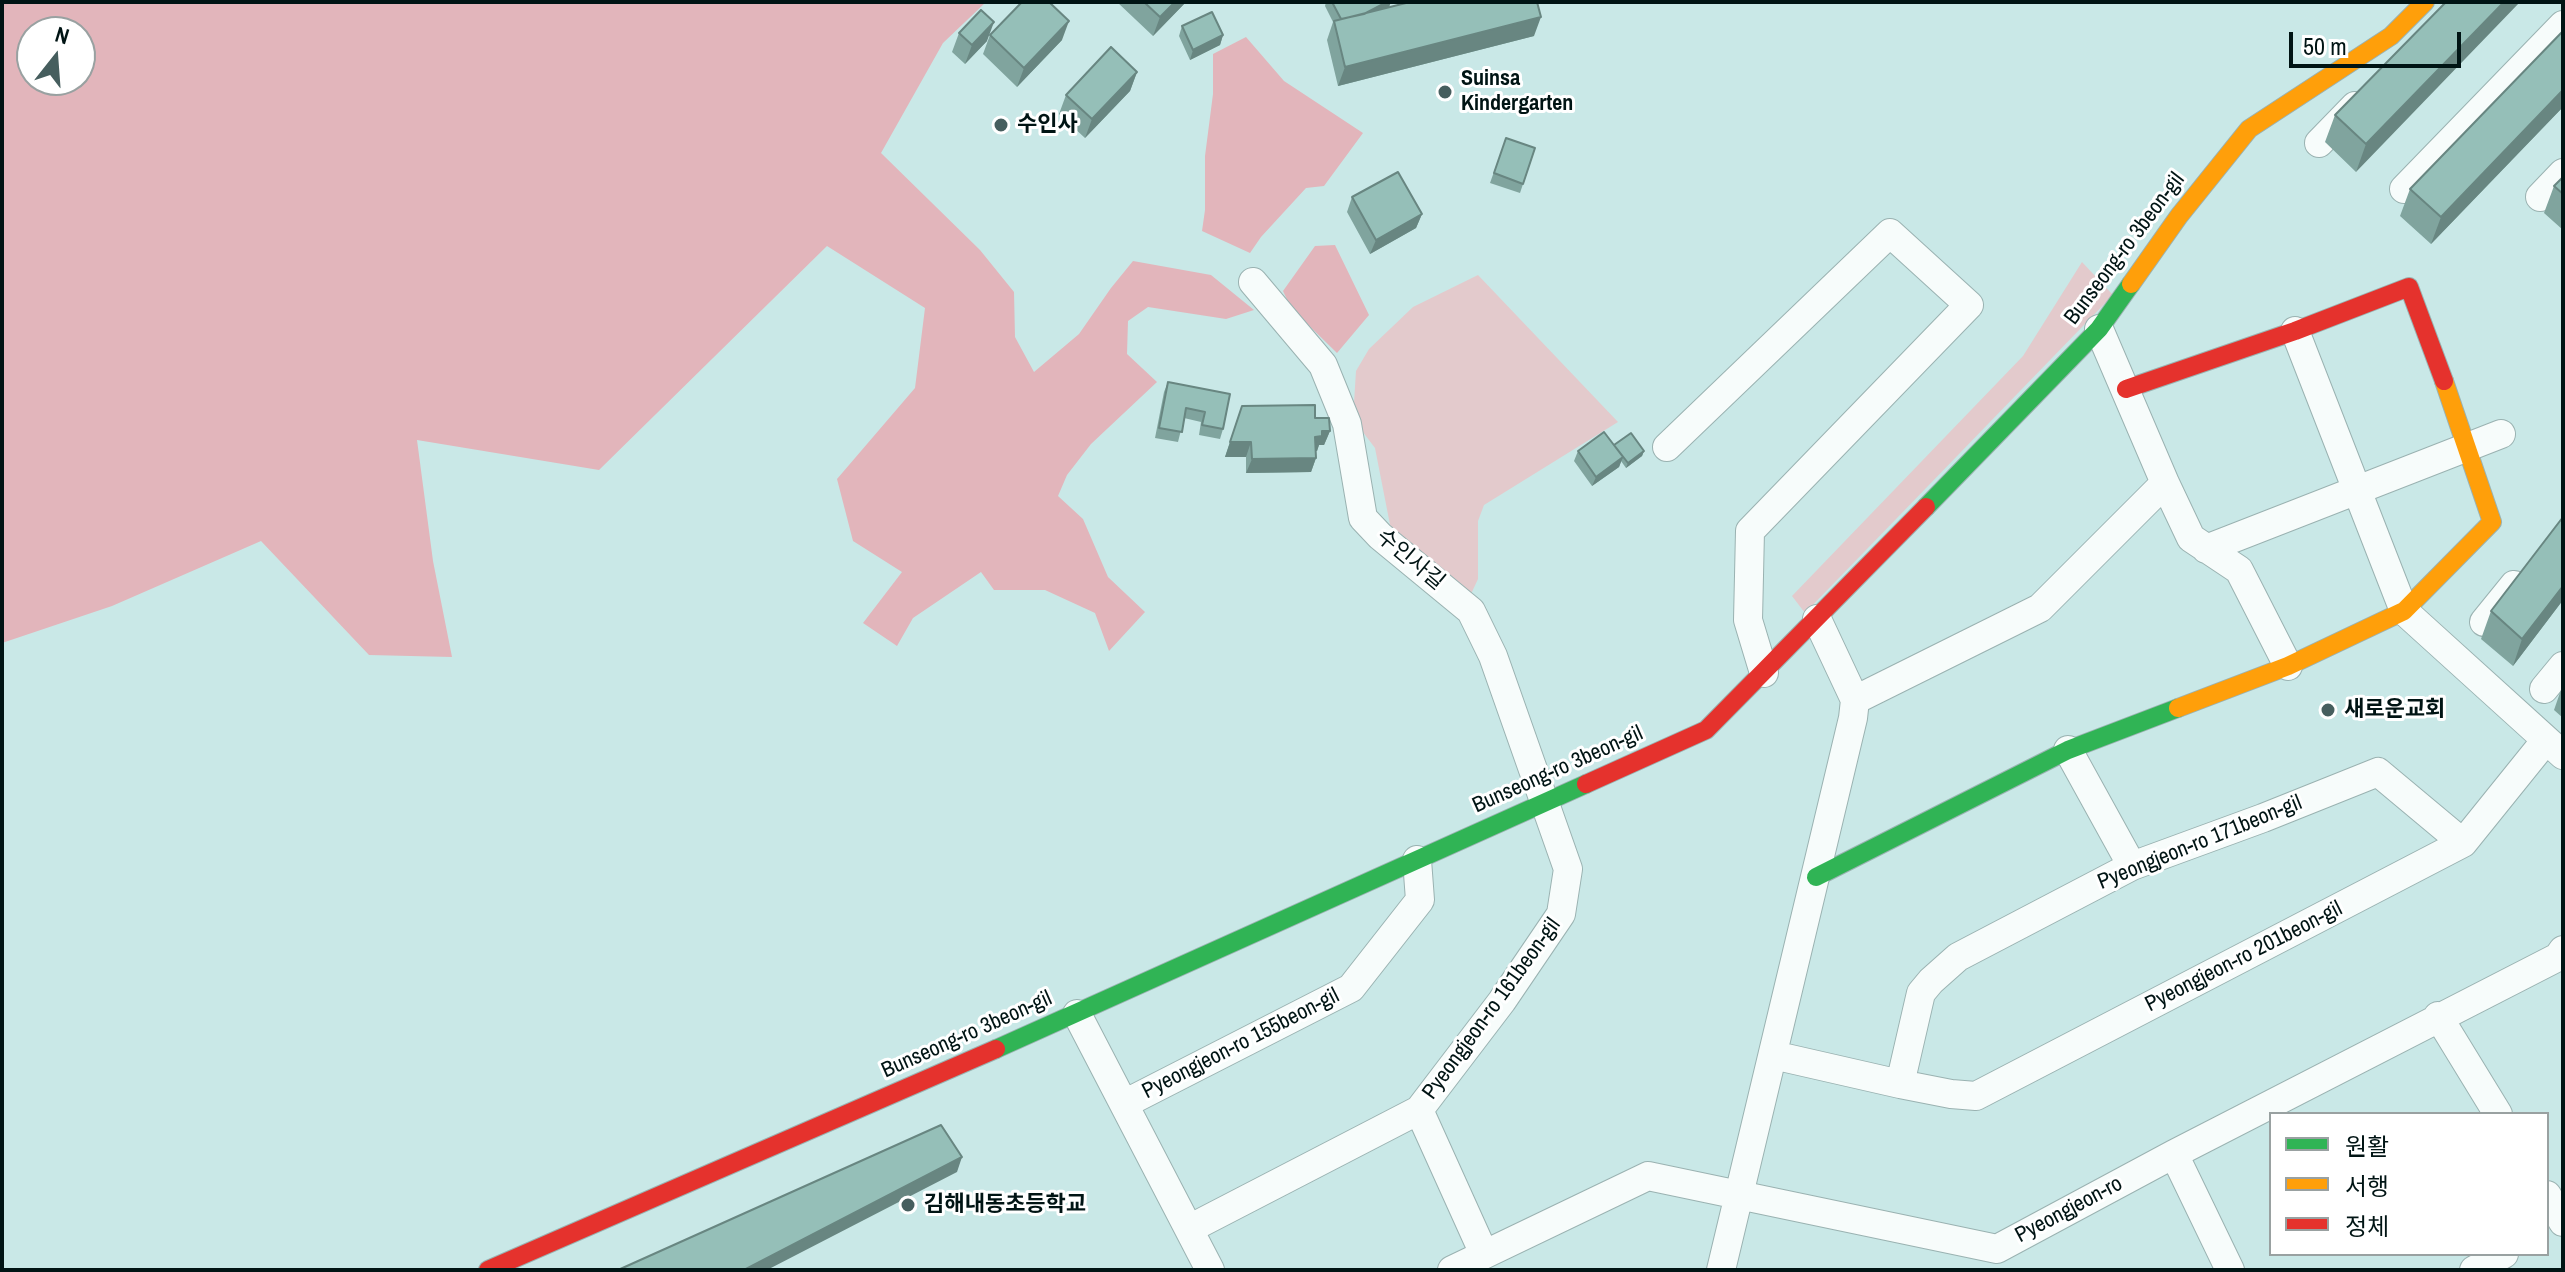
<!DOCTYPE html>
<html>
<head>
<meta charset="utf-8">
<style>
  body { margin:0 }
  #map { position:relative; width:2565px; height:1272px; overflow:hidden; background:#c9e8e7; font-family:"Archivo Narrow","Noto Sans KR",sans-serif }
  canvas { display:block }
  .frame { position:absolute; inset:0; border:4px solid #001414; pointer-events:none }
  .legend { position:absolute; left:2269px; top:1112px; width:280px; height:144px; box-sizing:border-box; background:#fff; border:2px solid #99a1a1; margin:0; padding:10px 14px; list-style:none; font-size:24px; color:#001414 }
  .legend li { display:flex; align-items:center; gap:16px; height:40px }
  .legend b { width:40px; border:2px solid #99a1a1 }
  .north { position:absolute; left:16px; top:16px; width:80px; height:80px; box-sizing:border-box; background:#fff; border:2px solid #99a1a1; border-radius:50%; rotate:17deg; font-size:22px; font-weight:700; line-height:32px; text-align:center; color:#001414 }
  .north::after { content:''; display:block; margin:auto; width:28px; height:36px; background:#465e5e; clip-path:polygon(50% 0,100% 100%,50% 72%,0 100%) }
  .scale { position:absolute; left:2289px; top:32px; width:172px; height:36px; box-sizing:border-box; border:4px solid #001414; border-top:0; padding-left:10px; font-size:24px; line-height:28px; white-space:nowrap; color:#001414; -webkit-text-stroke:6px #fff; paint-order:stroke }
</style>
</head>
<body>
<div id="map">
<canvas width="2565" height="1272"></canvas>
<div class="frame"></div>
<ul class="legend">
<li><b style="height:10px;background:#30b455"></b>원활</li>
<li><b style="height:10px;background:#ff9f0a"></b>서행</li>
<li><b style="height:10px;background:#e5322d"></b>정체</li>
</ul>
<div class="north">N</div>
<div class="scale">50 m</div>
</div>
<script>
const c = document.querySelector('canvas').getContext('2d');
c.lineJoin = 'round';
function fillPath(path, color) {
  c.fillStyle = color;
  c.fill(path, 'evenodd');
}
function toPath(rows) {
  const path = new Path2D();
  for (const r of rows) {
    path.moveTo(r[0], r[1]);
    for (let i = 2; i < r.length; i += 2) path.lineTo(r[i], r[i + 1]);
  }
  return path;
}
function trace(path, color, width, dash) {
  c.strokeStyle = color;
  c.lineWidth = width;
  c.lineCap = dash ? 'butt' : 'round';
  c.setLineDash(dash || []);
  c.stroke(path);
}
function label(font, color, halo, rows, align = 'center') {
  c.font = font + ' "Archivo Narrow","Noto Sans KR",sans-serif';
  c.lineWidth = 6;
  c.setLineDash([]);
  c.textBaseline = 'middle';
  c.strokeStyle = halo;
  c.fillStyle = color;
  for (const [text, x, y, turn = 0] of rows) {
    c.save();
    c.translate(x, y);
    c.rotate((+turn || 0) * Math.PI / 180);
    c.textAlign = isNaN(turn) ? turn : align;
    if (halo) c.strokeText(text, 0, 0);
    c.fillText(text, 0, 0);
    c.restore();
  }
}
fillPath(toPath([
  [2082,262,2113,295,1805,613,1792,596,2023,356],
  [1478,275,1618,422,1484,505,1478,521,1478,579,1471,594,1393,540,1375,448,1353,419,1356,371,1369,349,1413,307]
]), '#e3cacc');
fillPath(toPath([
  [2,2,986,2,943,43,881,153,980,250,1014,292,1015,337,1034,372,1079,334,1111,288,1133,261,1211,275,1254,310,1226,319,1148,307,1128,321,1127,354,1157,382,1091,444,1067,475,1058,496,1083,519,1108,577,1145,612,1109,651,1095,613,1045,590,994,590,981,572,913,618,897,646,863,623,902,572,853,541,837,479,915,388,925,308,827,246,599,470,417,440,433,561,452,657,369,655,261,541,112,606,2,643],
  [32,32,80,32,80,80,32,80],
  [1246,37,1284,81,1363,133,1324,186,1306,188,1261,237,1250,253,1202,231,1205,210,1205,156,1213,94,1213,54],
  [1335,245,1369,315,1337,353,1291,308,1283,291,1315,246]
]), '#e2b5bb');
const street = toPath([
  [2319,143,2355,106],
  [2404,189,2563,25],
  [2540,197,2563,173],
  [2099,329,2165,483,2191,538,2239,570,2288,666],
  [2295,331,2404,611,2563,755],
  [1667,447,1890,233,1969,305,1750,531,1748,620,1764,673],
  [2206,549,2501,434],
  [2484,622,2514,585],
  [2544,689,2563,666],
  [1855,700,2040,608,2165,483],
  [2068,750,2132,866],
  [1077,1014,1210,1270],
  [2438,1016,2498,1114],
  [1773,1055,1900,1084,1951,1094,1976,1096,2463,843,2546,740],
  [1900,1084,1921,993,1931,981,1958,957,2132,866,2263,818,2378,772,2463,843],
  [1124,1104,1351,988,1420,900,1417,860],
  [1419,1110,1484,1254],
  [2174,1154,2230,1270],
  [2547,1195,2563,1222],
  [1189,1229,1419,1110,1502,1001,1561,914,1568,869,1493,656,1471,611,1380,536,1363,518,1347,424,1323,365,1253,282],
  [1452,1270,1648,1176,1997,1249,2174,1154,2558,957,2563,950],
  [1721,1270,1853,718,1855,700,1817,619],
  [2474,1270,2504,1254]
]);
const fast = toPath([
  [1926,507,2099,329,2131,284],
  [1816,877,2068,750,2178,708],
  [996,1049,1586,784]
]);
const slow = toPath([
  [2131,284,2179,216,2249,129,2391,36,2425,2],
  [2178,708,2288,666,2404,611,2492,522,2444,381]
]);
const jam = toPath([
  [2126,389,2295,331,2409,287,2444,381],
  [1586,784,1706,730,1926,507],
  [488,1270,996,1049]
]);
trace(street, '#9ab2b1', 30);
trace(fast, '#9ab2b1', 20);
trace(slow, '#9ab2b1', 20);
trace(jam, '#9ab2b1', 20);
trace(street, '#f7fcfb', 28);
trace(fast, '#30b455', 18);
trace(slow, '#ff9f0a', 18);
trace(jam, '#e5322d', 18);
fillPath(toPath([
  [1117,2,1186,2,1153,36],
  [1326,2,1391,2,1389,7,1534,36,1338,86,1327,40,1333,22,1325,6],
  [2446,2,2356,172,2325,142,2335,115],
  [1182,26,1223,35,1220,45,1190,60,1179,36],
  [2563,31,2563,107,2431,244,2400,216,2410,189],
  [959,33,987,41,965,64,952,52],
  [990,35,1062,40,1017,87,983,54],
  [1137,72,1130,91,1085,138,1059,114,1066,95],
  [1506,138,1535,148,1520,193,1490,183],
  [2563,177,2563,230,2544,213,2554,186],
  [1352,197,1422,214,1416,228,1370,254,1347,212],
  [1168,382,1223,429,1220,439,1199,435,1201,422,1184,418,1178,442,1155,438,1164,392],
  [1242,406,1315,418,1330,431,1324,445,1319,445,1317,451,1316,451,1316,458,1311,472,1246,473,1246,457,1225,457],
  [1614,445,1644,451,1642,456,1626,468,1621,461,1619,467,1592,486,1574,461,1578,451],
  [2563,517,2563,600,2513,666,2481,639,2491,611],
  [2563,684,2563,718,2554,710]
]), '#80a49e');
fillPath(toPath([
  [1175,2,1186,2,1153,36,1160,17],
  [1387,2,1391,2,1388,9,1343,24],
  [2504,2,2520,2,2356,172,2366,144],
  [1541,17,1534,36,1338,86,1345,67],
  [1069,21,1062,40,1017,87,1024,68],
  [994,22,987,41,965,64,972,45],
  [1223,35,1220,45,1190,60,1193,50],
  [1137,72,1130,91,1085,138,1092,119],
  [2563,90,2563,107,2431,244,2441,217],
  [1422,214,1416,228,1370,254,1376,240],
  [1322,431,1330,431,1324,445,1319,445,1317,451,1310,451,1315,437],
  [1230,442,1251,442,1246,457,1225,457],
  [1644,451,1642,456,1626,468,1628,463],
  [1623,457,1619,467,1592,486,1596,477],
  [1316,458,1311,472,1246,473,1252,459],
  [2563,586,2563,600,2513,666,2522,639],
  [962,1157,957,1172,767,1270,744,1270]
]), '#688681');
const building = toPath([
  [1022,2,1049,2,1069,21,1024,68,990,35,1022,2],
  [1144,2,1175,2,1160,17,1144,2],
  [1332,2,1387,2,1364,14,1341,19,1332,2],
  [1410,2,1537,2,1541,17,1345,67,1334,21,1410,2],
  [2446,2,2504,2,2366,144,2335,115,2446,2],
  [981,10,994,22,972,45,959,33,981,10],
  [1212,12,1223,35,1193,50,1182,26,1212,12],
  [2563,31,2563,90,2441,217,2410,189,2563,31],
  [1111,47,1137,72,1092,119,1066,95,1111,47],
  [1506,138,1535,148,1523,184,1494,173,1506,138],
  [1398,172,1422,214,1376,240,1352,197,1398,172],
  [2563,177,2563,194,2554,186,2563,177],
  [1168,382,1230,394,1223,429,1202,425,1205,412,1186,408,1182,432,1159,428,1168,382],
  [1315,405,1315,418,1329,418,1330,431,1322,431,1322,436,1315,437,1316,458,1252,459,1251,442,1230,442,1242,406,1315,405],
  [1604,432,1623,457,1596,477,1578,451,1604,432],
  [1631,433,1644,451,1628,463,1614,445,1631,433],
  [2563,517,2563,586,2522,639,2491,611,2563,517],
  [941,1125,962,1157,744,1270,618,1270,941,1125]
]);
fillPath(building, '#95bfb8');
trace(building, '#688681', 2);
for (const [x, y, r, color] of [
  [1445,92,8,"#465e5e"],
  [1001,125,8,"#465e5e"],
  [2328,710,8,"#465e5e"],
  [908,1205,8,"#465e5e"]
]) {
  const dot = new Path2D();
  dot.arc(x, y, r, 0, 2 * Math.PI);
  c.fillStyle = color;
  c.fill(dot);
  trace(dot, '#fff', 3);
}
label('bold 22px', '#001414', '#fff', [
  ["Suinsa",1461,79],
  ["Kindergarten",1461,104],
  ["수인사",1017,125],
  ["새로운교회",2344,710],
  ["김해내동초등학교",924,1205]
], 'left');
label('22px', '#001414', '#fff', [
  ["Bunseong-ro 3beon-gil",2125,249,-53],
  ["수인사길",1410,560,40],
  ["Bunseong-ro 3beon-gil",1558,770,-24],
  ["Pyeongjeon-ro 171beon-gil",2200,843,-22],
  ["Pyeongjeon-ro 201beon-gil",2244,957,-27],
  ["Pyeongjeon-ro 161beon-gil",1492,1009,-54],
  ["Bunseong-ro 3beon-gil",967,1035,-24],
  ["Pyeongjeon-ro 155beon-gil",1241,1044,-27],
  ["Pyeongjeon-ro",2069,1210,-28]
]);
</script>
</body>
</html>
